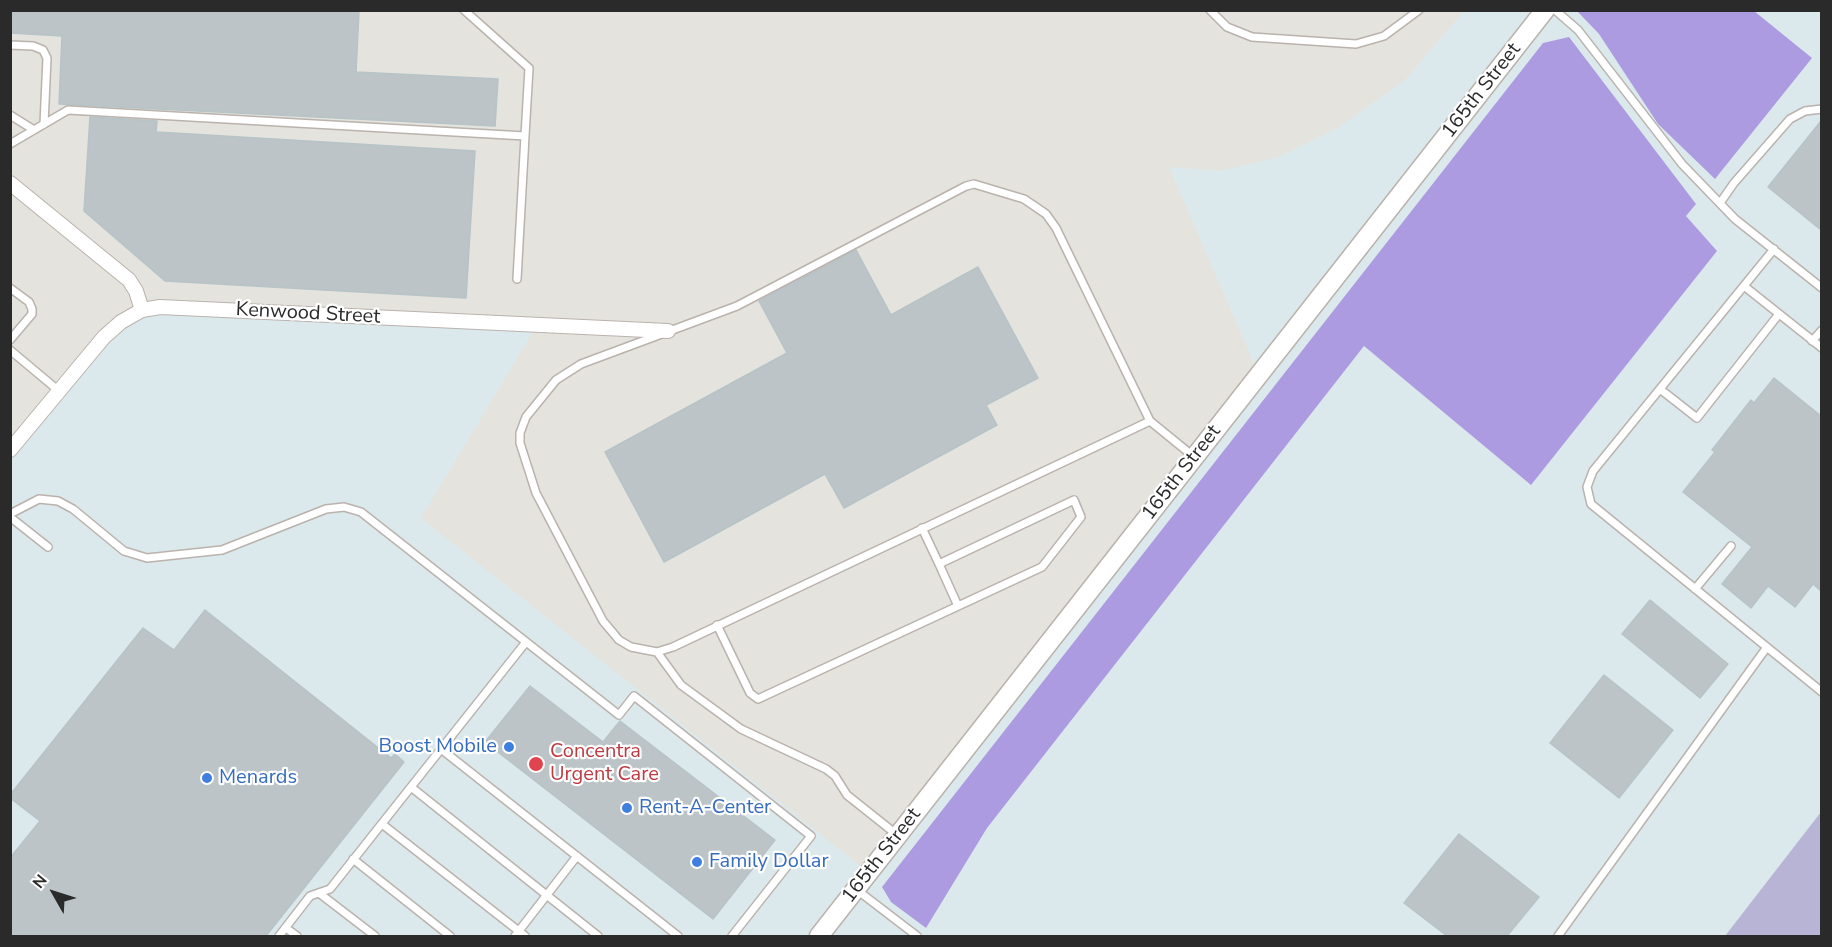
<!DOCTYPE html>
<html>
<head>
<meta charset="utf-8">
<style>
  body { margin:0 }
  #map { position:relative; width:1832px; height:947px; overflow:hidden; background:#dce9ec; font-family:"Nunito Sans",sans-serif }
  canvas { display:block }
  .frame { position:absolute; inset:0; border:12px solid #2a2a2a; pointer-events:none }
  .north { position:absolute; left:24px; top:863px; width:60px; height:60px; -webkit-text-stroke:4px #fff; paint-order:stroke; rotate:309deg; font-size:16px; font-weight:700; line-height:24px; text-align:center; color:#2a2a2a }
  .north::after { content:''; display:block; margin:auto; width:21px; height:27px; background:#2a2a2a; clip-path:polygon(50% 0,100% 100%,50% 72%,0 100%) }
</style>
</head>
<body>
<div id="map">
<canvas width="1832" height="947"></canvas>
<div class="frame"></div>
<div class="north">N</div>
</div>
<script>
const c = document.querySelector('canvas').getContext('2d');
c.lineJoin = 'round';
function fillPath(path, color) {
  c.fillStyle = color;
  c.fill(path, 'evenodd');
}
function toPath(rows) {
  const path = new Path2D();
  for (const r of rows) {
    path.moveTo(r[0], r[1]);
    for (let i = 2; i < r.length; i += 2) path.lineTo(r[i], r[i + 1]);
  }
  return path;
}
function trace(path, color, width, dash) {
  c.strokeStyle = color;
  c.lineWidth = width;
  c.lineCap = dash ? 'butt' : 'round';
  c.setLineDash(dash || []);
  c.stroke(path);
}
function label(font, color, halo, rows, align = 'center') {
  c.font = font + ' "Nunito Sans",sans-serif';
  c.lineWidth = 4.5;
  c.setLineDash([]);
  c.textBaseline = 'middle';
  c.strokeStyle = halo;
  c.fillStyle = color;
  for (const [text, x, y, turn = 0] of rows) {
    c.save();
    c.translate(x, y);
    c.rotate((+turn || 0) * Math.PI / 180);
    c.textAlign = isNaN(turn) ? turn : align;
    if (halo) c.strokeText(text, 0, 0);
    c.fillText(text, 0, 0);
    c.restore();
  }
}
fillPath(toPath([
  [11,11,1464,11,1404,81,1339,127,1278,157,1221,171,1169,167,1255,366,867,871,421,518,540,320,160,299,118,321,11,446]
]), '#e4e3dd');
fillPath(toPath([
  [1577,11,1754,11,1812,58,1715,179,1658,124,1599,34],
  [1569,37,1696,204,1686,216,1717,251,1531,485,1364,346,987,828,926,928,891,902,882,887,1543,43]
]), '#ad9be1');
fillPath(toPath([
  [1821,812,1821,936,1725,936]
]), '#b8b4d5');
const building = toPath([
  [10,10,359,10,356,72,498,79,495,126,59,104,62,36,10,33,10,10],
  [90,117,157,121,156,132,475,151,466,298,165,281,84,211,90,117],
  [1821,121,1821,230,1768,187,1821,121],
  [856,250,891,315,978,267,1038,378,986,405,997,425,844,508,825,474,664,562,605,452,787,353,759,301,856,250],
  [1774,378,1821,416,1821,591,1813,584,1795,607,1768,586,1751,608,1722,584,1752,547,1683,492,1715,452,1712,450,1751,400,1754,403,1774,378],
  [1650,600,1728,664,1700,698,1622,634,1650,600],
  [205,610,391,758,395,754,404,762,266,936,10,936,10,858,40,821,10,798,10,795,143,628,174,650,205,610],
  [1604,675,1673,730,1619,798,1550,743,1604,675],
  [530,686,603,742,620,721,775,840,713,919,485,742,530,686],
  [1459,834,1539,897,1507,936,1447,936,1404,903,1459,834]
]);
fillPath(building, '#bcc4c7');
trace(building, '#b6c3c7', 1.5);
const service = toPath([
  [1210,10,1227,27,1252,37,1356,44,1384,36,1419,10],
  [1555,10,1578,30,1682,164,1735,219,1822,288],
  [10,45,33,46,43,50,47,58,44,124],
  [10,115,34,130],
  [10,144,68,110,525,136,529,68,464,10],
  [1720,203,1734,183,1790,119,1805,111,1822,109],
  [1774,249,1593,471,1587,487,1591,504,1822,692],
  [517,279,525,136],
  [1744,286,1822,348],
  [10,288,29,302,32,309,32,314,10,340],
  [1812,341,1822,330],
  [10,350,59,391],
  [1660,389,1697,418,1779,314],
  [1150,421,673,647,657,652,631,647,619,640,603,621,536,493,520,443,520,433,526,417,556,380,581,364,737,306,966,186,974,184,1024,199,1046,214,1056,228,1150,421,1193,456],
  [10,514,39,499,58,501,73,509,124,551,147,558,222,550,326,509,344,507,361,512,619,715,634,696,811,836,732,936],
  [10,517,48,547],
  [939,564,958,606],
  [1695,589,1731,546],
  [717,625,750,693,758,699,1042,567,1081,517,1074,500,939,564,922,528],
  [657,652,681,685,741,729,826,769,835,776,847,795,896,834],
  [441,749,678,936],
  [411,787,598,936],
  [382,824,525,936],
  [353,859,450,936],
  [857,890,917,936],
  [319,893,375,936],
  [286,928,297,936],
  [279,936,310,896,330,889,526,642],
  [515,936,577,856],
  [1558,936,1767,647]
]);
const minor = toPath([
  [10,183,129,280,136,291,142,310],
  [10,450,104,337,121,322,142,310,160,307,668,331]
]);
const secondary = toPath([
  [819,936,1545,10]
]);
trace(service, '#bab2ad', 10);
trace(minor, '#bab2ad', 16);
trace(secondary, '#bab2ad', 21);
trace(service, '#fff', 7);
trace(minor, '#fff', 14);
trace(secondary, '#fff', 18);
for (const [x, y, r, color] of [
  [509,747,6,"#3f7fe0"],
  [536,764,8,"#e0444e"],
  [207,778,6,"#3f7fe0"],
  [627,808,6,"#3f7fe0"],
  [697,862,6,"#3f7fe0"]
]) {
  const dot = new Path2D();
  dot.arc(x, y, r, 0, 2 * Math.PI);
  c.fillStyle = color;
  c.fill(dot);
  trace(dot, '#fff', 2);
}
label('20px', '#2a2a2a', '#fff', [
  ["165th Street",1482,91,-52],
  ["Kenwood Street",308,314,3],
  ["165th Street",1182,473,-52],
  ["165th Street",882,856,-52]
]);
label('20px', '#366cbe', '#fff', [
  ["Boost Mobile",497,747,"right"],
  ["Menards",219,778],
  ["Rent-A-Center",639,808],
  ["Family Dollar",709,862]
], 'left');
label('20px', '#be3a42', '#fff', [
  ["Concentra",550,752],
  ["Urgent Care",550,775]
], 'left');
</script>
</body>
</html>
